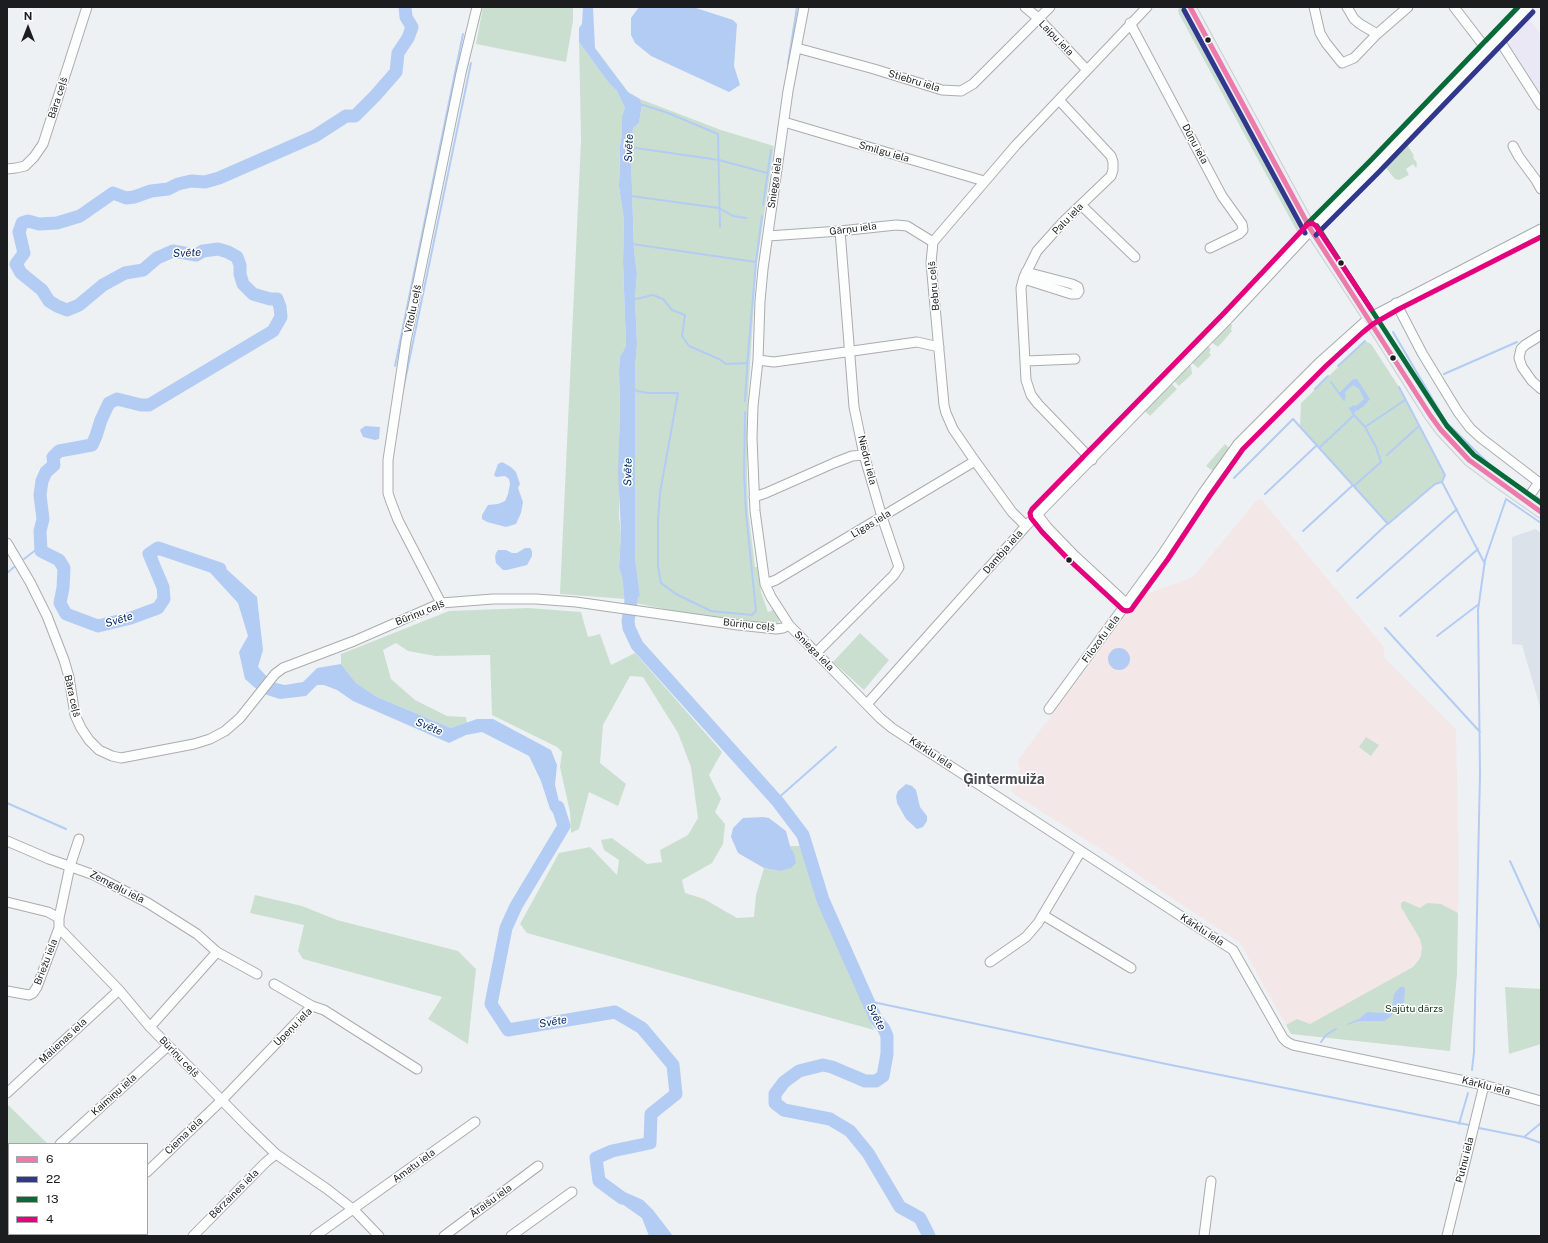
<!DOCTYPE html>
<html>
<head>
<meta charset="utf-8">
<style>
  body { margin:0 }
  #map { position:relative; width:1548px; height:1243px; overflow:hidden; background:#eef1f4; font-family:"Public Sans",sans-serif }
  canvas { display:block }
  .frame { position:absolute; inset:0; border:8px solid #1b1d1f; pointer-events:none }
  .legend { position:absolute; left:8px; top:1143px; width:140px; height:92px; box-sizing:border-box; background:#fff; border:1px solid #a4a5a5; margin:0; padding:5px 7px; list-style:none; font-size:12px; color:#1b1d1f }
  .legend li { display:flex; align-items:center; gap:8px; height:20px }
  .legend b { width:20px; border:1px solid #a4a5a5 }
  .north { position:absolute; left:8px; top:8px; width:40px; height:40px; -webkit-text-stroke:3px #fff; paint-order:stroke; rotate:0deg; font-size:11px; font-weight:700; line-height:16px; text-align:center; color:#1b1d1f }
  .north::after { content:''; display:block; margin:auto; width:14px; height:18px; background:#1b1d1f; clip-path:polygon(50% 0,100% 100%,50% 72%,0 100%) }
</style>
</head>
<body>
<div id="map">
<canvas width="1548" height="1243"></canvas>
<div class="frame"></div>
<ul class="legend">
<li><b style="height:5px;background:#ed7aaa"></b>6</li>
<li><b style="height:5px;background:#30378c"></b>22</li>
<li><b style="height:5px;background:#086a38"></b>13</li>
<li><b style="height:5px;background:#e5007d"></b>4</li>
</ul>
<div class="north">N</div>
</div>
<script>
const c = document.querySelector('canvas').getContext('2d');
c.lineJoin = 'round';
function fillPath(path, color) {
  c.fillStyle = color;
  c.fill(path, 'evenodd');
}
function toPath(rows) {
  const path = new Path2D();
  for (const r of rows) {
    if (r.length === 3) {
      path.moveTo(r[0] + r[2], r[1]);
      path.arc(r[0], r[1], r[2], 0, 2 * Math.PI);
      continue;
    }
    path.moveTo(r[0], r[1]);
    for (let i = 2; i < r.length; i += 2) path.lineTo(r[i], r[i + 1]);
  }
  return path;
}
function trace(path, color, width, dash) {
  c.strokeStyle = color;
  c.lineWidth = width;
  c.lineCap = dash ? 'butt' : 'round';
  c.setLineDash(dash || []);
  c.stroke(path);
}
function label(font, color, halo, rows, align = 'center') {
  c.font = font + ' "Public Sans",sans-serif';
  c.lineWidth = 3;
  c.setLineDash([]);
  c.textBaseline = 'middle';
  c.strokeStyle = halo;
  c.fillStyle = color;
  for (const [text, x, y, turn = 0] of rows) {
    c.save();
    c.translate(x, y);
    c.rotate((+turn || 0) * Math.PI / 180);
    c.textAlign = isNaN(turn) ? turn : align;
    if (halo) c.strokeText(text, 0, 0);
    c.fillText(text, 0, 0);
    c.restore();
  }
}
fillPath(toPath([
  [1535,529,1541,533,1541,710,1522,645,1512,644,1512,537]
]), '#dce2ea');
fillPath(toPath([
  [1529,18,1541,35,1541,99,1507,46]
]), '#ebe8f6');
fillPath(toPath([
  [1261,499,1385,648,1383,656,1456,729,1459,863,1457,974,1450,1051,1291,1034,1240,943,1158,889,1113,857,1014,794,1011,790,1019,779,1015,776,1020,769,1018,765,1018,760,1140,596,1193,577,1256,501]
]), '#f4e7e8');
fillPath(toPath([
  [483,7,573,7,573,21,566,62,476,44],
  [1179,7,1182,7,1188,18,1299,224,1299,235,1179,14,1178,11],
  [579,42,608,82,617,91,625,108,622,116,622,134,620,146,620,156,619,186,624,220,623,262,626,346,620,357,619,370,620,411,619,444,619,517,621,532,619,568,622,577,625,599,560,594,581,140],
  [640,99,721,130,774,146,757,263,754,302,747,412,747,479,748,510,755,567,759,567,760,572,758,572,761,592,768,612,773,610,779,617,779,622,777,624,772,625,751,623,751,621,679,612,635,603,640,595,635,558,635,368,637,344,635,297,637,274,634,250,631,156,633,128,639,123,642,105],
  [1407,144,1414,156,1413,157,1415,161,1416,160,1417,165,1416,168,1413,164,1406,169,1409,175,1399,180,1395,179,1386,168],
  [1229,321,1232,325,1231,330,1232,331,1218,347,1211,342],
  [1365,341,1371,344,1399,387,1445,475,1442,482,1435,484,1388,524,1300,426,1301,403],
  [1208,346,1211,349,1209,353,1211,355,1198,368,1191,362],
  [1188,364,1191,366,1192,374,1179,386,1174,381],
  [1171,383,1177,389,1150,416,1145,411],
  [1225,444,1229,448,1214,472,1206,466],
  [528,608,581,612,588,637,600,634,611,665,635,653,722,752,709,775,721,799,715,812,725,824,723,844,712,863,682,880,685,893,704,899,737,918,754,917,756,895,764,868,780,871,794,853,790,846,801,846,810,874,874,1030,527,933,520,924,559,853,590,847,617,875,619,860,604,850,601,840,612,838,647,864,662,862,660,850,688,835,698,818,691,767,678,733,643,677,630,676,603,725,600,763,626,784,618,806,589,792,579,829,571,833,570,812,560,767,562,752,557,747,492,715,490,655,435,656,408,651,396,643,383,650,391,679,415,700,447,716,466,717,467,723,451,728,377,697,356,683,341,664,341,654,449,611],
  [860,633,889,660,864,690,833,662],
  [1366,737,1379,745,1371,756,1359,747],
  [255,895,302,906,337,920,458,951,476,969,468,1044,428,1019,442,997,303,959,298,951,304,925,250,913],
  [1404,901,1420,908,1427,903,1441,904,1458,913,1457,974,1450,1051,1291,1034,1286,1025,1297,1019,1310,1024,1413,967,1418,961,1421,956,1422,948,1420,939,1401,907,1401,903],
  [1505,987,1541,989,1541,1044,1509,1054],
  [7,1104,48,1144,9,1144,9,1234,140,1234,142,1236,7,1236]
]), '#cbdfd0');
fillPath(toPath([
  [583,7,593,7,595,48,628,92,640,99,642,105,639,123,633,128,631,156,634,250,637,274,635,297,637,344,635,368,635,558,640,595,635,603,628,602,625,599,622,577,619,568,621,532,618,473,620,411,619,370,620,357,626,346,623,262,624,220,619,186,620,156,620,146,622,134,622,116,625,108,617,91,608,82,579,42,579,28,582,24],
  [639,7,693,7,733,20,737,24,734,66,740,85,729,92,651,56,635,43,631,35,631,18],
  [1353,379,1357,379,1370,399,1363,407,1353,413,1350,408,1353,405,1356,406,1364,399,1359,389,1353,385,1345,392,1346,397,1344,400,1339,393],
  [365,426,380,427,379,439,375,440,363,437,360,430],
  [502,462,511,467,516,472,520,484,518,488,523,502,521,513,516,524,506,527,487,522,482,519,482,515,488,505,498,504,505,501,508,494,510,484,509,479,505,476,496,477,494,475,498,464],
  [525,548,530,548,532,551,532,556,527,565,507,570,503,570,496,563,495,557,496,553,498,550,506,550,512,553,517,553],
  [206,561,222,565,257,597,263,650,258,667,269,679,276,683,285,685,303,682,317,668,341,664,356,683,377,697,451,728,477,719,493,719,551,750,557,765,555,785,564,822,563,826,550,809,541,781,529,756,482,732,466,735,449,743,353,701,337,690,324,685,317,685,306,696,280,699,267,695,254,687,245,679,239,652,248,636,238,603,204,566],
  [1119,659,11],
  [906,784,912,786,916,790,920,807,927,816,927,821,923,827,917,829,906,819,897,803,896,796,898,791],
  [763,817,769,818,786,831,790,846,794,853,796,863,791,868,780,871,764,868,738,853,731,837,733,828,743,818],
  [1400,987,1404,987,1405,990,1404,1002,1389,1018,1384,1021,1359,1021,1347,1025,1347,1024,1359,1019,1367,1012,1385,1013,1390,1011,1392,1008,1394,994],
  [611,1186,643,1200,653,1210,673,1236,649,1236,642,1218,605,1192]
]), '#b3ccf4');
trace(toPath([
  [788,64,797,7],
  [640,104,668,113,718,134,720,227],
  [629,147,719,160,767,173],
  [631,196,719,208,733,216,746,218],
  [763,205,771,150],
  [632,244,756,262],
  [632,300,653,295,663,299,672,310,685,315,682,336,689,346,719,359,726,364,747,363],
  [1393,332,1446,422,1488,463,1505,476,1526,490],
  [395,366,463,34],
  [1338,366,1365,341],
  [1444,374,1517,342],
  [1331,382,1344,400],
  [1399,387,1445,475,1442,482],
  [633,388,637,391,648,393,678,393,660,493,658,520,658,566,661,583,676,594,711,611,752,615,756,611,746,513,744,474,745,412],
  [1315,389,1328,376],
  [402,395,471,63],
  [745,401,748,354,756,262,762,216],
  [1350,408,1354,415,1365,427,1376,447,1381,462,1354,486],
  [1365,427,1405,400],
  [1319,448,1353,416],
  [1387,455,1419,426],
  [1234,478,1293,419,1388,524,1435,484,1442,482,1485,564],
  [1265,494,1317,445],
  [1537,497,1541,500],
  [1303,531,1353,485],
  [24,559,41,546],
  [1337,571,1387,524],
  [7,573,14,567],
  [1357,598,1457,509],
  [1400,616,1478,549],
  [1385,628,1480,732],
  [1437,636,1479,604],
  [776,800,836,747],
  [7,803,66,829],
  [1510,861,1541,929],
  [868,1001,1171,1065,1469,1125],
  [1321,1042,1326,1035,1336,1029],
  [1472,1070,1474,1052,1480,773,1478,610,1485,560,1506,499,1541,523],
  [1459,1124,1468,1093],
  [1479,1128,1524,1137,1541,1143],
  [1524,1137,1541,1123]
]), '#b3ccf4', 2);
trace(toPath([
  [220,569,158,548,149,554,163,587,164,599,158,608,131,618,98,626,66,614,60,603,63,588,64,568,59,560,41,551,40,531,43,519,40,495,42,481,46,472,54,465,53,457,59,451,92,445,96,436,101,420,109,403,117,399,141,405,149,405,273,331,281,317,280,307,277,299,270,299,253,294,243,284,240,274,240,265,237,257,228,252,218,249,203,251,196,255,173,251,157,258,143,270,125,273,103,285,79,305,67,310,57,306,49,301,42,290,21,273,16,264,24,253,19,232,22,223,28,221,39,224,57,223,80,216,113,193,126,198,134,197,151,191,168,189,178,184,191,181,205,182,219,178,315,136,346,116,355,116,375,96,396,72,398,53,408,38,412,27,406,17,405,7],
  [630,586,631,601,628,621,629,628,637,645,778,802,803,835,823,900,876,1019,884,1029,887,1036,887,1054,883,1076,876,1081,865,1081,832,1067,823,1065,799,1071,784,1082,775,1094,775,1103,784,1110,830,1119,850,1131,868,1153,900,1207,920,1218,929,1236],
  [558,807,564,826,516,906,506,928,491,1004,508,1030,615,1012,642,1028,673,1065,676,1094,651,1114,650,1143,612,1151,596,1158,599,1181,622,1198]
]), '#b3ccf4', 13);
const minor = toPath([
  [804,7,788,91,763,269,760,301,758,360,753,406,752,438,755,511,765,584,771,597,789,625,880,718,892,728,1233,950,1283,1038,1287,1042,1293,1045,1484,1085,1541,1101],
  [1025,7,1038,18,1086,69],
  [1314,7,1320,33,1326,43,1342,63,1354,58,1377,34,1408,7],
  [1347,7,1354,19,1360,24,1377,34],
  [1454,7,1487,50],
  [1130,23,1222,196,1242,224,1243,230,1239,234,1210,248],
  [1498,38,1541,105],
  [797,48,874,69,942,90,961,91,973,84,1050,7],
  [1059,100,1111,156,1113,162,1113,170,1111,176,1063,222,1037,251,1024,277,1021,288,1026,380,1031,395,1038,404,1092,460],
  [784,122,984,181],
  [1513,146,1519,157,1536,180,1541,189],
  [7,169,16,168,25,166,34,157,43,144,87,7],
  [1081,205,1135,257],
  [768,236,840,231,896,225,907,226,933,242],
  [1024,279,1071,294,1077,294,1079,291,1078,287,1072,284,1026,272],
  [1396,303,1422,353,1458,412,1470,428,1481,438,1541,484],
  [1541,335,1525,345,1521,349,1519,358,1522,367,1532,381,1541,389],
  [758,360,774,362,917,342,939,347],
  [1026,361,1075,359],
  [754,497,766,493,834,463,852,456,864,455],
  [1526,501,1539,482],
  [1037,514,1047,527,1074,555,1127,604],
  [1026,526,1012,512,975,461,953,429,946,413,944,405,931,263,933,242,1016,145,1147,7],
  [7,543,30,582,47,616,64,660,69,677,75,715,81,728,89,740,99,750,112,756,121,758,194,744,210,739,225,731,240,718,275,674,283,668,354,641,441,603,493,599,536,599,576,602,738,625,776,629,783,628,789,625],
  [765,584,776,580,975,461],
  [441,603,398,520,391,502,388,493,388,460,406,341,461,73,477,7],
  [816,653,894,575,899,567,882,517,864,455,854,407,840,231],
  [867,704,1026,526,1229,318,1311,230,1374,167,1528,7],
  [1049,709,1162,555,1203,493,1238,444,1321,361,1369,318,1541,229],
  [79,839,70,866,59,918,59,928,119,990,150,1027,248,1127,276,1154,327,1189,354,1210,379,1236],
  [7,841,49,859,94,875,148,903,197,934,217,952,257,974],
  [7,902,48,912,59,918],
  [1043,915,1131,968],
  [990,962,1026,937,1038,923,1081,851],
  [274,984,312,1006],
  [7,991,29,995,33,993,37,987,59,928],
  [150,1027,217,952],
  [7,1093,119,990],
  [60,1144,168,1046],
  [147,1172,222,1100,312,1006,324,1010,417,1069],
  [193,1236,266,1162,276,1154],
  [315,1236,475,1122],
  [444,1236,538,1166],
  [511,1236,572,1192],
  [1204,1236,1211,1181],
  [1447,1236,1484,1085]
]);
const major = toPath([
  [1190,7,1311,230,1361,306,1430,415,1441,430,1469,460,1497,481,1541,512]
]);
trace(minor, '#aaacae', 11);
trace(major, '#cbcdce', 13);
trace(minor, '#fcfdfd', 9);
trace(major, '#e9f0f4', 11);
trace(toPath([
  [1190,7,1311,230,1430,415,1441,430,1469,460,1541,512]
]), '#ed7aaa', 5);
trace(toPath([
  [1184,10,1305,233],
  [1316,235,1379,172,1533,12]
]), '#30378c', 5);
trace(toPath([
  [1306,225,1369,162,1518,7],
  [1317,226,1447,426,1474,455,1541,503]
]), '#086a38', 5);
trace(toPath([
  [1371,309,1316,226,1312,223,1308,224,1224,313,1032,509,1030,513,1031,518,1042,532,1069,560,1123,610,1127,611,1131,610,1168,559,1209,497,1243,449,1326,366,1362,333,1373,324,1399,309,1541,237]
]), '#e5007d', 5);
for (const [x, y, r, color] of [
  [1208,40,3.5,"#1b1d1f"],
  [1341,263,3.5,"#1b1d1f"],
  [1393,358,3.5,"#1b1d1f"],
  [1069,560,3.5,"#1b1d1f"]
]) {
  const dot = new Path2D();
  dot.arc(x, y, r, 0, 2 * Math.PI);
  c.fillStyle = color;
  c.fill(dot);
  trace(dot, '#fff', 1.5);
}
label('10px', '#1b1d1f', '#fff', [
  ["Laipu iela",1056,38,46],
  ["Stiebru iela",914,81,17],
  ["Bāra ceļš",58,98,-72],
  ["Dūņu iela",1195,144,62],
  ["Smilgu iela",884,152,16],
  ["Sniega iela",775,183,-82],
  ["Palu iela",1068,219,-46],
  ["Gārņu iela",853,229,-7],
  ["Bebru ceļš",934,286,-95],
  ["Vītolu ceļš",413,309,-78],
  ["Niedru iela",867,460,76],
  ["Līgas iela",871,524,-31],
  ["Dambja iela",1003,552,-49],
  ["Būriņu ceļš",420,613,-22],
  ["Būriņu ceļš",749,625,6],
  ["Filozofu iela",1101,639,-54],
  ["Sniega iela",814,651,45],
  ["Bāra ceļš",72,696,77],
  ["Kārklu iela",931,753,33],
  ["Zemgaļu iela",117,887,27],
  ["Kārklu iela",1202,930,33],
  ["Briežu iela",46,962,-69],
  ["Upeņu iela",293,1027,-45],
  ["Malienas iela",63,1041,-43],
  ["Būriņu ceļš",179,1057,46],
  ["Kārklu iela",1486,1086,14],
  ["Kaimiņu iela",114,1095,-42],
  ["Ciema iela",184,1136,-44],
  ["Putnu iela",1465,1160,-76],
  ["Amatu iela",414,1166,-36],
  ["Bērzaines iela",234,1194,-45],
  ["Āraišu iela",491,1201,-36]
]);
label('10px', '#0c3415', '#fff', [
  ["Sajūtu dārzs",1414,1009]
]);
label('italic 11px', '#022967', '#fff', [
  ["Svēte",629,148,-88],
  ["Svēte",187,253,-2],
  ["Svēte",628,472,-89],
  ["Svēte",119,620,-17],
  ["Svēte",429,727,22],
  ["Svēte",876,1017,62],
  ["Svēte",553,1022,-10]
]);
label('bold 14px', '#46494e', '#fff', [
  ["Ģintermuiža",1004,780]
]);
</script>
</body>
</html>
